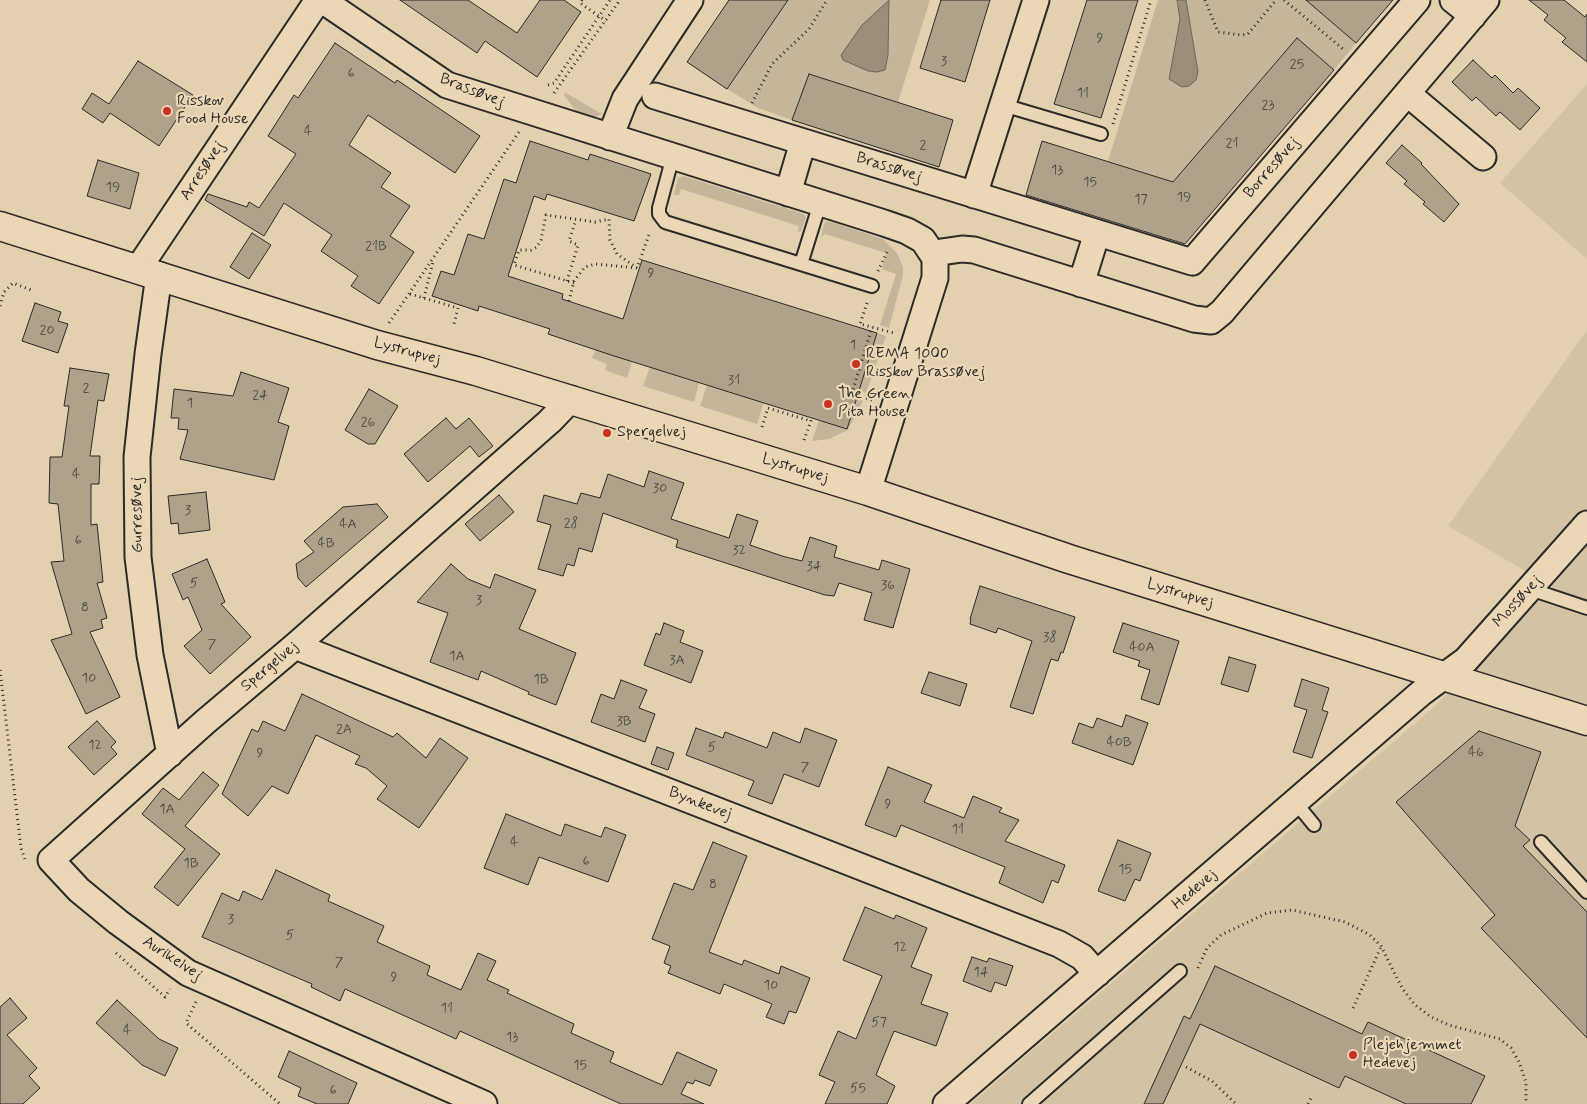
<!DOCTYPE html>
<html>
<head>
<meta charset="utf-8">
<style>
  body { margin:0 }
  canvas { display:block; background:#e3d0af }
</style>
</head>
<body>
<canvas width="1587" height="1104"></canvas>
<script>
const c = document.querySelector('canvas').getContext('2d');
c.lineJoin = 'round';
function fillPath(path, color) {
  c.fillStyle = color;
  c.fill(path, 'evenodd');
}
function toPath(rows) {
  const path = new Path2D();
  for (const r of rows) {
    path.moveTo(r[0], r[1]);
    for (let i = 2; i < r.length; i += 2) path.lineTo(r[i], r[i + 1]);
  }
  return path;
}
function trace(path, color, width, dash) {
  c.strokeStyle = color;
  c.lineWidth = width;
  c.lineCap = dash ? 'butt' : 'round';
  c.setLineDash(dash || []);
  c.stroke(path);
}
function label(font, color, halo, rows, align = 'center') {
  c.font = font + ' Mynerve,sans-serif';
  c.lineWidth = 4.5;
  c.setLineDash([]);
  c.textBaseline = 'middle';
  c.strokeStyle = halo;
  c.fillStyle = color;
  for (const [text, x, y, turn = 0] of rows) {
    c.save();
    c.translate(x, y);
    c.rotate((+turn || 0) * Math.PI / 180);
    c.textAlign = isNaN(turn) ? turn : align;
    if (halo) c.strokeText(text, 0, 0);
    c.fillText(text, 0, 0);
    c.restore();
  }
}
fillPath(toPath([
  [1587,84,1587,259,1500,183],
  [1587,330,1587,1104,970,1104,1434,707,1553,587,1448,526]
]), '#d4c2a4');
fillPath(toPath([
  [788,0,930,0,898,102,809,74,792,120,758,108,727,89],
  [1158,0,1306,0,1356,43,1334,70,1297,38,1173,182,1108,161],
  [566,93,602,114,595,117,579,115,564,95],
  [683,176,804,214,806,218,801,231,798,232,799,226,681,189,679,195,674,195,678,178],
  [828,221,883,239,897,253,903,267,903,275,889,328,880,325,896,274,882,269,886,253,825,234,821,237,824,223],
  [877,333,886,336,866,393,859,391],
  [596,349,632,362,627,378,605,370,607,364,592,358],
  [650,367,699,383,694,402,643,386],
  [707,385,764,402,757,424,700,406],
  [856,398,863,401,848,430,829,439,812,441,819,420,847,429]
]), '#c5b59a');
const water = toPath([
  [889,0,888,55,885,70,877,72,868,71,843,60,841,55,862,25,889,0],
  [1177,0,1186,0,1198,72,1196,80,1189,86,1182,87,1169,79,1180,19,1177,0]
]);
fillPath(water, '#9a8e7b');
trace(water, '#6e665b', 1);
const building = toPath([
  [400,0,468,0,517,33,540,0,564,0,581,12,537,77,485,41,477,53,400,0],
  [729,0,788,0,727,89,687,62,729,0],
  [941,0,990,0,965,82,920,68,941,0],
  [1087,0,1138,0,1101,118,1054,104,1087,0],
  [1306,0,1393,0,1356,43,1306,0],
  [1529,0,1564,0,1585,17,1587,14,1587,62,1562,42,1566,38,1544,20,1548,15,1529,0],
  [1297,38,1334,70,1185,244,1026,195,1042,141,1173,182,1297,38],
  [335,43,395,83,397,80,480,136,455,173,368,115,349,145,391,173,381,187,410,206,390,236,414,252,379,304,351,286,358,276,321,251,332,235,284,203,264,236,205,200,208,194,247,207,249,202,259,208,296,154,268,136,294,95,298,98,335,43],
  [1473,60,1492,78,1495,75,1513,93,1518,88,1540,108,1520,130,1500,112,1496,116,1476,97,1472,101,1452,82,1473,60],
  [138,61,193,95,159,146,110,113,103,123,82,109,92,93,109,104,138,61],
  [809,74,953,120,939,167,792,120,809,74],
  [530,141,588,160,590,154,651,174,634,221,547,194,545,200,534,196,508,276,563,294,562,299,623,319,642,260,877,333,847,429,611,355,548,334,550,329,479,306,478,311,432,296,441,271,454,275,468,234,484,239,504,179,516,183,530,141],
  [1402,145,1422,163,1421,164,1459,204,1444,222,1423,204,1425,202,1404,184,1407,181,1386,163,1402,145],
  [98,160,139,173,130,209,87,196,98,160],
  [252,233,271,245,249,279,230,267,252,233],
  [35,303,61,312,58,321,68,324,58,353,22,341,35,303],
  [70,368,109,374,104,401,98,400,90,456,100,456,99,484,91,484,91,525,97,524,103,582,97,583,107,618,101,620,103,628,90,632,120,697,86,714,51,640,72,634,51,562,64,561,58,504,49,503,50,457,62,457,69,406,64,406,70,368],
  [241,372,289,388,278,422,289,426,274,480,180,459,188,430,178,429,179,418,171,418,174,389,233,396,241,372],
  [369,389,398,406,375,444,368,444,345,430,369,389],
  [446,418,456,429,469,418,493,446,479,457,470,446,428,482,404,454,446,418],
  [649,471,684,483,671,519,729,538,737,514,758,521,750,545,782,556,802,561,810,537,837,546,834,557,879,570,882,560,910,569,893,628,864,620,872,593,839,583,834,596,825,595,676,547,678,540,603,513,592,552,579,548,574,566,567,564,563,576,538,569,551,525,537,521,544,495,577,504,581,493,600,498,608,474,644,487,649,471],
  [206,492,210,530,179,534,178,523,171,524,168,496,206,492],
  [499,495,514,512,480,541,465,524,499,495],
  [377,504,388,517,306,587,298,578,296,564,314,552,304,541,343,507,377,504],
  [207,559,225,602,221,604,251,637,210,674,184,646,202,630,188,597,183,600,172,574,207,559],
  [451,564,468,579,490,588,495,574,536,590,519,629,576,653,556,705,528,694,529,692,481,671,478,680,430,662,448,613,417,602,451,564],
  [980,586,1075,617,1063,653,1061,652,1058,661,1051,659,1033,714,1010,707,1032,641,998,628,996,633,970,624,971,619,970,619,980,586],
  [664,623,684,631,680,642,703,651,691,683,644,665,656,633,660,635,664,623],
  [1123,623,1179,641,1159,705,1141,699,1150,670,1138,666,1140,661,1113,652,1123,623],
  [1229,657,1256,665,1248,692,1221,684,1229,657],
  [929,672,967,684,960,706,921,693,929,672],
  [1302,679,1329,688,1322,710,1328,712,1312,758,1293,752,1307,710,1294,706,1302,679],
  [621,680,647,690,639,708,655,714,645,742,591,722,601,694,614,699,621,680],
  [302,694,393,737,397,733,426,758,440,738,468,758,419,828,377,799,387,786,366,768,355,764,360,756,316,735,288,794,272,786,248,816,222,794,252,729,258,732,263,721,285,731,302,694],
  [1126,715,1148,723,1133,765,1072,743,1079,723,1093,728,1097,718,1122,727,1126,715],
  [97,721,116,742,111,747,117,754,94,775,68,747,97,721],
  [696,728,723,738,725,732,767,748,773,732,800,743,805,728,837,740,819,787,784,774,772,804,748,795,754,781,686,755,696,728],
  [1479,731,1541,752,1515,826,1530,840,1523,846,1587,912,1587,1038,1481,928,1495,915,1396,802,1479,731],
  [657,747,674,753,668,770,651,764,657,747],
  [888,767,932,785,924,802,964,818,973,796,1002,808,999,812,1019,820,1005,841,1065,865,1058,883,1052,880,1043,903,999,883,1005,867,901,825,896,837,865,825,888,767],
  [203,772,219,785,185,826,220,854,178,906,154,887,185,849,142,814,163,788,179,800,203,772],
  [506,814,561,836,565,824,601,837,605,827,626,835,608,882,539,857,528,885,484,868,506,814],
  [1118,840,1151,853,1140,881,1135,879,1125,901,1098,891,1118,840],
  [713,842,747,856,709,952,742,965,744,960,779,974,781,966,810,978,796,1013,789,1011,784,1024,766,1017,772,1004,724,984,720,994,668,973,671,966,664,963,670,946,652,939,674,883,693,890,713,842],
  [276,870,330,895,328,901,384,926,377,942,430,966,427,975,461,990,478,953,496,961,487,980,509,990,507,993,574,1024,571,1033,614,1052,610,1062,662,1085,677,1052,717,1070,710,1086,695,1080,693,1084,687,1082,681,1094,704,1104,621,1104,460,1031,456,1039,345,989,340,1001,311,987,312,984,202,937,222,893,239,901,243,891,262,900,276,870],
  [865,907,894,919,896,915,927,928,911,967,932,975,921,1004,948,1013,936,1046,894,1031,876,1075,895,1086,887,1104,825,1104,835,1082,819,1075,838,1031,856,1039,882,976,843,960,865,907],
  [972,957,987,962,989,958,1013,966,1006,986,995,982,991,992,963,981,972,957],
  [1215,966,1362,1034,1368,1022,1485,1076,1471,1104,1406,1104,1345,1076,1339,1088,1200,1024,1163,1104,1144,1104,1184,1016,1190,1019,1215,966],
  [10,998,27,1018,7,1035,37,1068,29,1076,40,1088,23,1104,0,1104,0,1007,10,998],
  [117,1000,159,1039,178,1048,165,1076,142,1065,96,1023,117,1000],
  [289,1051,357,1083,348,1104,317,1104,298,1096,301,1088,278,1077,289,1051]
]);
fillPath(building, '#b0a28a');
trace(building, '#2b2b2b', 1);
const lane = toPath([
  [1003,105,1101,134],
  [673,156,659,208,659,214,665,222,872,286],
  [801,264,820,203],
  [1530,589,1587,608],
  [1296,803,1314,825],
  [1541,842,1587,892],
  [1029,1104,1180,971]
]);
const street = toPath([
  [322,0,447,85,884,223,907,231,923,240,935,258,935,278,868,491],
  [1453,0,1473,16],
  [1408,94,1483,157],
  [655,96,1192,262,1417,0],
  [610,137,625,99,690,0],
  [788,193,803,142],
  [974,195,1036,0],
  [934,253,962,249,974,250,1194,319,1211,321,1222,312,1486,0],
  [138,269,318,0],
  [159,275,148,354,137,457,138,557,150,655,170,754],
  [1081,284,1097,233],
  [295,646,1059,944,1082,957,1097,974],
  [484,1104,188,973,118,922,79,890,51,860,205,722,295,646,550,421,571,399],
  [946,1104,1421,693,1466,660,1587,524]
]);
const secondary = toPath([
  [0,226,377,345,476,371,868,491,1069,559,1587,721]
]);
trace(lane, '#2b2b2b', 16);
trace(street, '#2b2b2b', 29);
trace(secondary, '#2b2b2b', 31);
trace(toPath([
  [582,0,580,3,606,21],
  [1205,0,1218,32,1241,35,1248,34,1276,0],
  [1284,0,1343,49],
  [548,85,554,83,610,0],
  [554,93,620,0],
  [752,103,772,64,809,29,827,0],
  [1113,124,1151,0],
  [878,271,888,250],
  [567,281,578,245,569,241,576,220],
  [574,283,514,265,519,250,531,250,537,247,541,240,546,215,595,222,609,219,610,240,617,254,637,268],
  [410,294,458,308,454,324],
  [424,298,433,262],
  [569,301,574,281,585,267,595,264,637,268,650,232],
  [867,303,860,324,894,333],
  [0,306,4,292,13,283,31,290],
  [389,323,519,132],
  [872,400,852,393,872,327],
  [762,427,768,408,811,421],
  [804,440,812,418],
  [0,670,21,848,26,862],
  [116,953,165,997,170,989],
  [1198,968,1207,948,1221,935,1267,913,1292,910,1345,922,1370,935,1381,946,1402,988,1415,1005,1431,1017,1449,1025,1500,1039,1511,1048,1519,1062,1526,1082,1526,1104],
  [196,1002,186,1023,280,1104],
  [1353,1008,1381,947],
  [1186,1067,1212,1081,1236,1104],
  [1308,1104,1311,1098]
]), '#2b2b2b', 3, [1, 4]);
trace(lane, '#ebd7b5', 12);
trace(street, '#ebd7b5', 25);
trace(secondary, '#ebd7b5', 28);
for (const [x, y, r, color] of [
  [167,111,5,"#c8321e"],
  [856,364,5,"#c8321e"],
  [828,404,5,"#c8321e"],
  [607,433,5,"#c8321e"],
  [1353,1055,5,"#c8321e"]
]) {
  const dot = new Path2D();
  dot.arc(x, y, r, 0, 2 * Math.PI);
  c.fillStyle = color;
  c.fill(dot);
  trace(dot, '#ebd7b5', 2);
}
label('14px', '#4c4943', null, [
  ["9",1100,39],
  ["3",944,62],
  ["25",1297,65],
  ["6",351,74],
  ["11",1083,94],
  ["23",1268,106],
  ["4",308,132],
  ["21",1232,144],
  ["2",923,146],
  ["13",1057,171],
  ["15",1090,183],
  ["19",113,188],
  ["19",1184,198],
  ["17",1141,200],
  ["21B",376,247],
  ["9",651,274],
  ["20",47,331],
  ["1",853,346],
  ["31",734,381],
  ["2",86,389],
  ["24",260,396],
  ["1",190,404],
  ["26",368,423],
  ["4",76,475],
  ["30",660,489],
  ["3",188,511],
  ["28",571,524],
  ["4A",348,525],
  ["6",78,541],
  ["4B",326,544],
  ["32",739,551],
  ["34",814,567],
  ["5",194,584],
  ["36",888,586],
  ["3",479,601],
  ["8",85,608],
  ["38",1050,638],
  ["7",212,645],
  ["40A",1142,648],
  ["1A",457,657],
  ["3A",677,661],
  ["10",89,679],
  ["1B",541,680],
  ["3B",624,722],
  ["2A",344,730],
  ["40B",1119,743],
  ["12",95,746],
  ["5",712,748],
  ["46",1476,753],
  ["9",260,754],
  ["7",805,768],
  ["9",888,805],
  ["1A",167,810],
  ["11",958,830],
  ["4",514,843],
  ["6",586,862],
  ["1B",191,864],
  ["15",1125,870],
  ["8",713,885],
  ["3",231,920],
  ["5",290,936],
  ["12",900,948],
  ["7",339,963],
  ["14",981,973],
  ["9",394,978],
  ["10",771,986],
  ["11",447,1009],
  ["57",879,1023],
  ["4",127,1031],
  ["13",512,1038],
  ["15",580,1066],
  ["55",858,1089],
  ["6",333,1091]
]);
label('16px', '#2b2b2b', '#ebd7b5', [
  ["Brassøvej",472,91,21],
  ["Brassøvej",889,168,17],
  ["Borresøvej",1272,168,-49],
  ["Arresøvej",203,171,-57],
  ["Lystrupvej",407,352,15],
  ["Lystrupvej",795,469,17],
  ["Gurresøvej",138,515,-91],
  ["Lystrupvej",1180,594,17],
  ["Mossøvej",1518,602,-48],
  ["Spergelvej",270,667,-40],
  ["Bynkevej",700,804,21],
  ["Hedevej",1195,890,-41],
  ["Aurikelvej",172,959,33]
]);
label('16px', '#2b2b2b', '#ebd7b5', [
  ["Risskov",177,102],
  ["Food House",177,120],
  ["REMA 1000",866,355],
  ["Risskov Brassøvej",866,373],
  ["The Green",838,395],
  ["Pita House",838,413],
  ["Spergelvej",617,433],
  ["Plejehjemmet",1363,1046],
  ["Hedevej",1363,1064]
], 'left');
</script>
</body>
</html>
